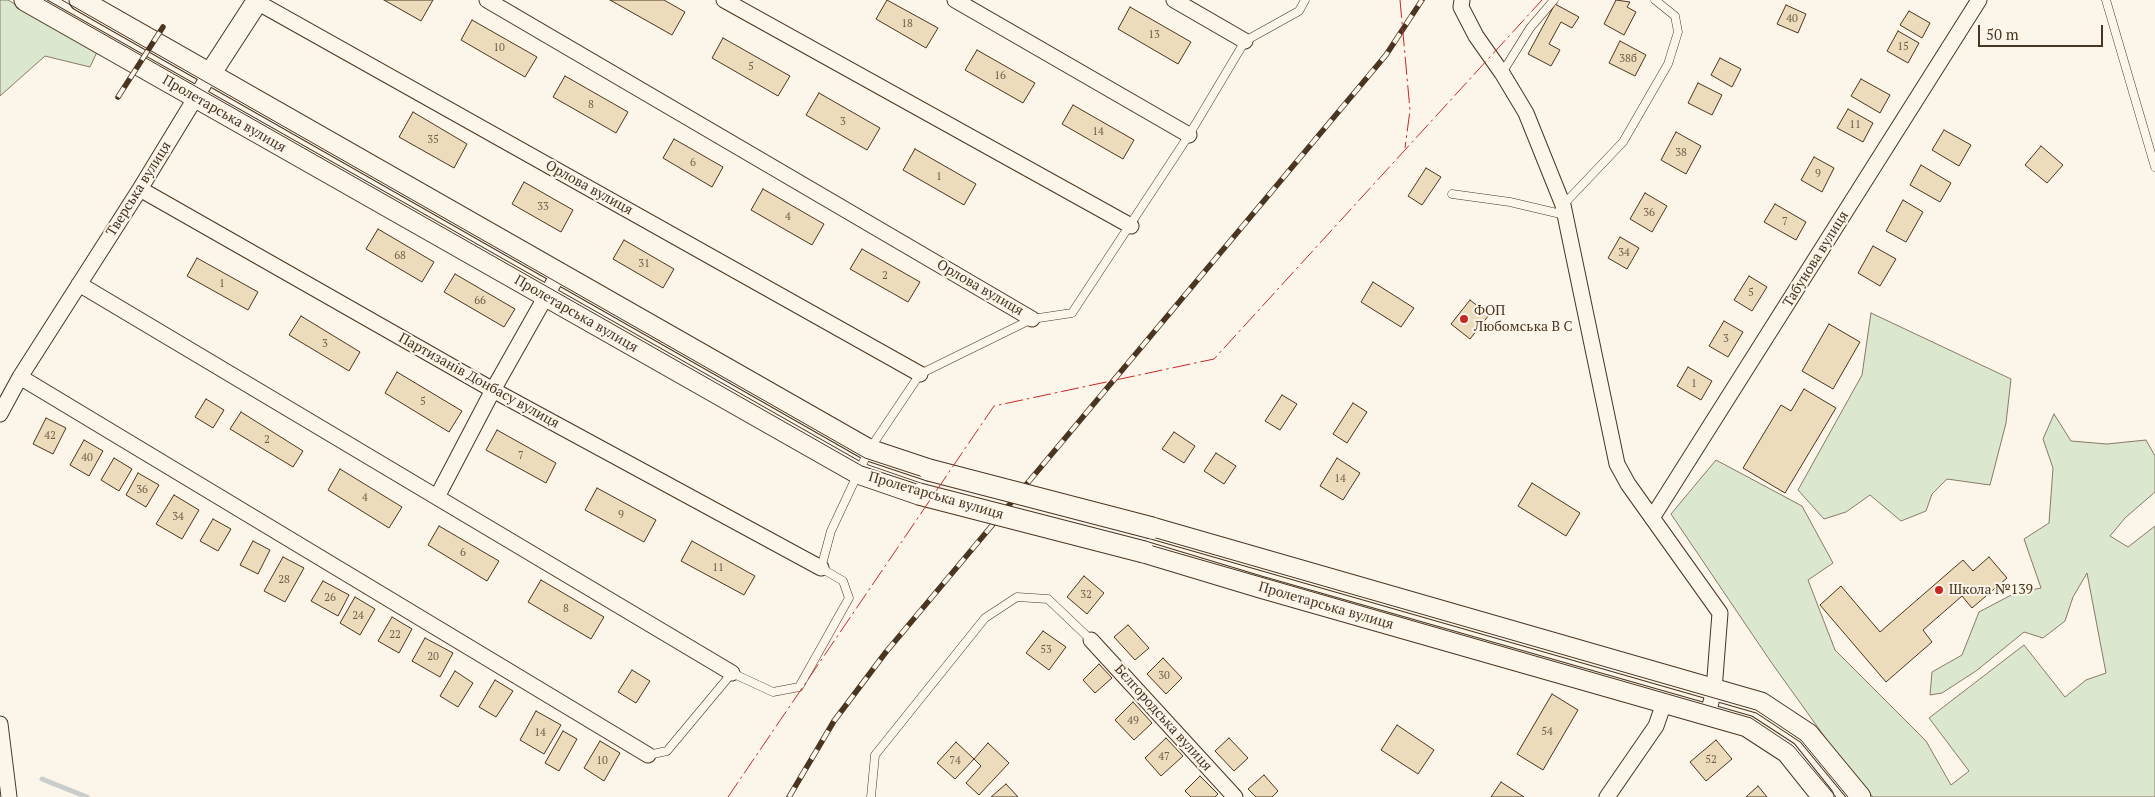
<!DOCTYPE html>
<html>
<head>
<meta charset="utf-8">
<style>
  body { margin:0 }
  #map { position:relative; width:2155px; height:797px; overflow:hidden; background:#fbf6e9; font-family:"PT Serif",serif }
  canvas { display:block }
  .scale { position:absolute; left:1978px; top:25px; width:125px; height:22px; box-sizing:border-box; border:2px solid #4a3520; border-top:0; padding-left:6px; font-size:15px; line-height:18px; white-space:nowrap; color:#4a3520; -webkit-text-stroke:4px #fbf6e9; paint-order:stroke }
</style>
</head>
<body>
<div id="map">
<canvas width="2155" height="797"></canvas>
<div class="scale">50 m</div>
</div>
<script>
const c = document.querySelector('canvas').getContext('2d');
c.lineJoin = 'round';
function fillPath(path, color) {
  c.fillStyle = color;
  c.fill(path, 'evenodd');
}
function toPath(rows) {
  const path = new Path2D();
  for (const r of rows) {
    path.moveTo(r[0], r[1]);
    for (let i = 2; i < r.length; i += 2) path.lineTo(r[i], r[i + 1]);
  }
  return path;
}
function trace(path, color, width, dash) {
  c.strokeStyle = color;
  c.lineWidth = width;
  c.lineCap = dash ? 'butt' : 'round';
  c.setLineDash(dash || []);
  c.stroke(path);
}
function label(font, color, halo, rows, align = 'center') {
  c.font = font + ' "PT Serif",serif';
  c.lineWidth = 4;
  c.setLineDash([]);
  c.textBaseline = 'middle';
  c.strokeStyle = halo;
  c.fillStyle = color;
  for (const [text, x, y, turn = 0] of rows) {
    c.save();
    c.translate(x, y);
    c.rotate((+turn || 0) * Math.PI / 180);
    c.textAlign = isNaN(turn) ? turn : align;
    if (halo) c.strokeText(text, 0, 0);
    c.fillText(text, 0, 0);
    c.restore();
  }
}
const green = toPath([
  [0,0,8,0,97,52,90,67,45,56,0,96,0,0],
  [1871,313,2011,379,2006,423,1990,485,1947,479,1932,494,1926,511,1901,521,1870,495,1846,512,1824,519,1798,490,1862,375,1871,313],
  [2054,414,2071,441,2107,444,2146,440,2155,456,2155,492,2125,518,2110,536,2128,547,2155,526,2155,797,1873,797,1852,775,1771,662,1671,514,1716,460,1802,506,1833,563,1808,580,1835,650,1926,741,1951,785,1969,771,1929,718,2024,645,2065,697,2086,680,2106,673,2087,573,2073,597,2065,621,2043,638,2024,632,1976,671,1942,693,1930,695,1932,672,1962,655,1979,612,2015,593,2041,588,2024,539,2049,523,2053,468,2043,439,2054,414]
]);
fillPath(green, '#dce7d0');
trace(green, '#887966', 1);
trace(toPath([
  [42,779,87,797]
]), '#c9cecd', 5);
const building = toPath([
  [384,0,433,0,421,21,384,0],
  [610,0,664,0,685,12,672,35,610,0],
  [887,0,938,28,926,48,876,19,887,0],
  [1616,0,1630,2,1627,7,1636,12,1624,35,1604,24,1616,0],
  [1555,4,1579,17,1572,28,1561,22,1549,44,1560,50,1551,66,1528,54,1555,4],
  [1786,5,1806,14,1798,33,1777,24,1786,5],
  [1130,7,1191,42,1178,64,1118,29,1130,7],
  [1909,11,1930,23,1922,38,1900,25,1909,11],
  [472,20,537,57,525,77,461,40,472,20],
  [1898,31,1919,43,1908,63,1887,51,1898,31],
  [723,38,790,76,778,96,712,58,723,38],
  [1620,41,1646,55,1635,76,1609,63,1620,41],
  [977,50,1035,83,1023,103,965,70,977,50],
  [1720,58,1741,69,1732,87,1711,75,1720,58],
  [565,76,628,112,616,133,553,97,565,76],
  [1861,79,1890,95,1880,113,1851,96,1861,79],
  [1698,83,1722,95,1712,115,1688,103,1698,83],
  [819,93,880,128,867,150,806,115,819,93],
  [1073,105,1134,140,1123,159,1062,124,1073,105],
  [1848,109,1873,123,1863,142,1837,128,1848,109],
  [413,112,467,144,454,168,399,137,413,112],
  [1944,130,1971,145,1959,166,1932,150,1944,130],
  [1676,132,1701,146,1686,174,1661,160,1676,132],
  [674,139,723,167,712,187,663,158,674,139],
  [2041,146,2063,165,2047,183,2025,165,2041,146],
  [915,149,976,184,964,205,903,170,915,149],
  [1814,157,1834,168,1822,192,1801,180,1814,157],
  [1921,165,1951,183,1940,202,1910,185,1921,165],
  [1426,168,1441,177,1422,205,1408,196,1426,168],
  [524,182,573,210,561,232,512,204,524,182],
  [763,189,824,224,812,245,751,210,763,189],
  [1645,193,1667,206,1652,232,1630,219,1645,193],
  [1903,200,1923,212,1906,242,1886,231,1903,200],
  [1775,204,1806,222,1796,240,1764,222,1775,204],
  [378,229,434,262,422,282,366,249,378,229],
  [1620,237,1639,248,1627,269,1608,258,1620,237],
  [624,240,674,269,663,288,613,259,624,240],
  [1873,246,1896,259,1880,286,1858,273,1873,246],
  [862,249,920,282,908,302,850,269,862,249],
  [197,258,258,292,248,310,187,276,197,258],
  [455,274,515,309,504,327,444,292,455,274],
  [1749,276,1767,287,1752,311,1734,300,1749,276],
  [1373,282,1414,308,1401,327,1361,302,1373,282],
  [1470,300,1489,315,1470,339,1451,324,1470,300],
  [301,316,360,352,349,371,289,335,301,316],
  [1724,321,1743,332,1728,357,1709,346,1724,321],
  [1829,324,1860,342,1833,389,1802,371,1829,324],
  [1688,367,1712,381,1701,400,1677,386,1688,367],
  [397,372,462,411,449,432,385,393,397,372],
  [1804,389,1836,408,1785,493,1743,468,1781,405,1791,411,1804,389],
  [1282,395,1297,404,1280,430,1265,421,1282,395],
  [206,399,224,410,213,428,195,417,206,399],
  [1353,403,1367,412,1347,443,1333,434,1353,403],
  [241,412,303,451,293,467,230,429,241,412],
  [46,418,66,428,53,454,33,444,46,418],
  [497,430,556,463,546,483,486,450,497,430],
  [1174,432,1195,446,1184,463,1162,449,1174,432],
  [84,440,103,451,89,476,70,465,84,440],
  [1216,453,1236,466,1224,484,1204,471,1216,453],
  [114,458,132,469,119,491,101,480,114,458],
  [1337,458,1360,473,1343,500,1320,486,1337,458],
  [340,469,402,507,389,528,328,490,340,469],
  [138,473,159,485,146,507,126,495,138,473],
  [1532,483,1580,513,1566,536,1518,506,1532,483],
  [597,488,656,520,644,542,585,510,597,488],
  [174,495,199,510,182,539,156,524,174,495],
  [213,519,231,529,218,551,200,541,213,519],
  [439,526,499,561,487,581,428,545,439,526],
  [253,541,270,550,258,574,240,565,253,541],
  [692,541,755,576,744,595,681,561,692,541],
  [283,557,304,568,285,602,264,591,283,557],
  [1989,557,2007,578,1972,608,1962,596,1923,630,1932,642,1886,682,1820,605,1841,586,1880,632,1963,560,1973,571,1989,557],
  [1084,576,1104,593,1087,614,1067,597,1084,576],
  [541,580,604,617,591,639,528,602,541,580],
  [323,581,349,595,338,616,311,601,323,581],
  [355,597,375,609,360,635,340,623,355,597],
  [392,617,412,629,399,653,378,641,392,617],
  [1128,625,1149,648,1135,660,1114,637,1128,625],
  [1043,631,1066,647,1049,670,1026,653,1043,631],
  [425,638,453,653,440,677,412,661,425,638],
  [1163,658,1182,678,1166,694,1147,674,1163,658],
  [1099,664,1112,678,1095,693,1083,680,1099,664],
  [632,670,650,681,636,703,618,692,632,670],
  [455,671,473,683,458,707,440,696,455,671],
  [495,680,513,691,496,717,479,707,495,680],
  [1552,694,1578,710,1543,770,1517,754,1552,694],
  [1133,702,1152,723,1134,740,1115,720,1133,702],
  [536,711,561,725,544,754,520,740,536,711],
  [1397,725,1434,750,1418,774,1381,750,1397,725],
  [563,731,577,739,559,771,545,763,563,731],
  [1166,738,1183,756,1161,776,1145,758,1166,738],
  [1229,738,1248,758,1234,771,1215,751,1229,738],
  [1716,740,1732,759,1706,781,1690,762,1716,740],
  [600,741,620,753,604,781,584,768,600,741],
  [956,742,974,759,955,779,937,763,956,742],
  [988,743,1009,763,979,795,966,783,981,766,974,759,988,743],
  [1264,775,1278,791,1272,797,1256,797,1248,789,1264,775],
  [1200,776,1218,794,1215,797,1191,797,1185,791,1200,776],
  [1501,782,1524,797,1491,797,1501,782],
  [1006,784,1018,797,991,797,1006,784],
  [1758,786,1767,797,1746,797,1758,786]
]);
fillPath(building, '#ecdcbc');
trace(building, '#4a3520', 1);
const lane = toPath([
  [2106,0,2155,167],
  [1502,73,1530,28,1554,0],
  [1452,194,1510,202,1565,215],
  [1563,205,1623,142,1668,64,1678,32,1675,16,1655,0],
  [648,755,667,751,732,673,773,692,799,687,849,598,843,581,821,568,831,531,869,450,920,374,1032,319,1072,313,1189,135,1245,41,1299,11,1305,0],
  [871,797,875,755,985,618,1017,597,1048,599,1091,640]
]);
const street = toPath([
  [487,0,1032,319],
  [724,0,1131,226],
  [955,0,1189,135],
  [1174,0,1245,41],
  [1462,0,1461,7,1476,36,1502,73,1526,113,1563,205,1617,464,1628,484,1720,613,1714,690,1708,714],
  [257,2,920,374],
  [140,189,493,390,821,568],
  [79,284,732,673],
  [20,377,648,755],
  [0,414,20,377,140,189,210,74],
  [437,497,493,390,559,273],
  [1652,518,1979,0],
  [1091,640,1235,797],
  [0,724,9,797],
  [1607,797,1656,726,1664,703]
]);
const secondary = toPath([
  [25,0,858,473,919,494],
  [80,0,869,450,929,470],
  [210,74,258,0],
  [1152,528,1761,703,1808,734,1860,797],
  [1144,552,1260,587,1747,726,1787,752,1823,797]
]);
trace(lane, '#4a3520', 9);
trace(street, '#4a3520', 17);
trace(secondary, '#4a3520', 23);
trace(lane, '#fbf6e9', 8);
trace(street, '#fbf6e9', 15);
trace(secondary, '#fbf6e9', 21);
trace(toPath([
  [44,0,862,466,923,486,1146,544,1751,718,1793,746,1836,797],
  [62,0,865,458,926,478,1149,536,1756,710,1801,740,1848,797]
]), '#4a3520', 1);
const rail = toPath([
  [118,97,163,27],
  [789,797,834,721,886,652,1386,55,1422,0]
]);
trace(rail, '#4a3520', 5.5);
trace(rail, '#fbf6e9', 4, [11]);
const secondaryBridge = toPath([
  [929,470,1152,528],
  [919,494,1144,552]
]);
trace(secondaryBridge, '#4a3520', 23, []);
trace(secondaryBridge, '#fbf6e9', 21);
trace(toPath([
  [1400,0,1410,110,1405,148],
  [728,797,994,406,1214,359,1542,0]
]), '#c62828', 1, [18, 4, 2.5, 4]);
for (const [x, y, r, color] of [
  [1464,319,5,"#c62828"],
  [1939,590,5,"#c62828"]
]) {
  const dot = new Path2D();
  dot.arc(x, y, r, 0, 2 * Math.PI);
  c.fillStyle = color;
  c.fill(dot);
  trace(dot, '#fbf6e9', 2);
}
label('11px', '#725f47', null, [
  ["40",1792,19],
  ["18",907,24],
  ["13",1154,35],
  ["15",1903,47],
  ["10",499,48],
  ["38б",1628,59],
  ["5",751,67],
  ["16",1000,76],
  ["8",591,105],
  ["3",843,122],
  ["11",1855,125],
  ["14",1098,132],
  ["35",433,140],
  ["38",1681,153],
  ["6",693,163],
  ["9",1818,174],
  ["1",939,177],
  ["33",543,207],
  ["36",1649,213],
  ["4",788,217],
  ["7",1785,222],
  ["34",1624,253],
  ["68",400,256],
  ["31",644,264],
  ["2",885,276],
  ["1",222,284],
  ["5",1751,293],
  ["66",480,301],
  ["3",1726,339],
  ["3",325,344],
  ["1",1694,384],
  ["5",423,402],
  ["42",50,436],
  ["2",267,440],
  ["7",521,456],
  ["40",87,458],
  ["14",1340,479],
  ["36",142,490],
  ["4",365,498],
  ["9",621,515],
  ["34",178,517],
  ["6",463,553],
  ["11",718,568],
  ["28",284,580],
  ["32",1086,595],
  ["26",330,598],
  ["8",566,609],
  ["24",358,616],
  ["22",395,635],
  ["53",1046,650],
  ["20",433,657],
  ["30",1164,676],
  ["49",1133,721],
  ["54",1547,732],
  ["14",540,733],
  ["47",1164,757],
  ["52",1711,760],
  ["10",602,761],
  ["74",955,761]
]);
label('14px', '#4a3520', '#fbf6e9', [
  ["Пролетарська вулиця",224,114,30],
  ["Орлова вулиця",589,188,29],
  ["Тверська вулиця",139,189,-58],
  ["Табунова вулиця",1816,259,-58],
  ["Орлова вулиця",980,288,30],
  ["Пролетарська вулиця",576,314,30],
  ["Партизанів Донбасу вулиця",479,381,29],
  ["Пролетарська вулиця",936,496,16],
  ["Пролетарська вулиця",1326,606,16],
  ["Бєлгородська вулиця",1163,718,48]
]);
label('14px', '#4a3520', '#fbf6e9', [
  ["ФОП",1474,311],
  ["Любомська В С",1474,327],
  ["Школа №139",1949,590]
], 'left');
</script>
</body>
</html>
